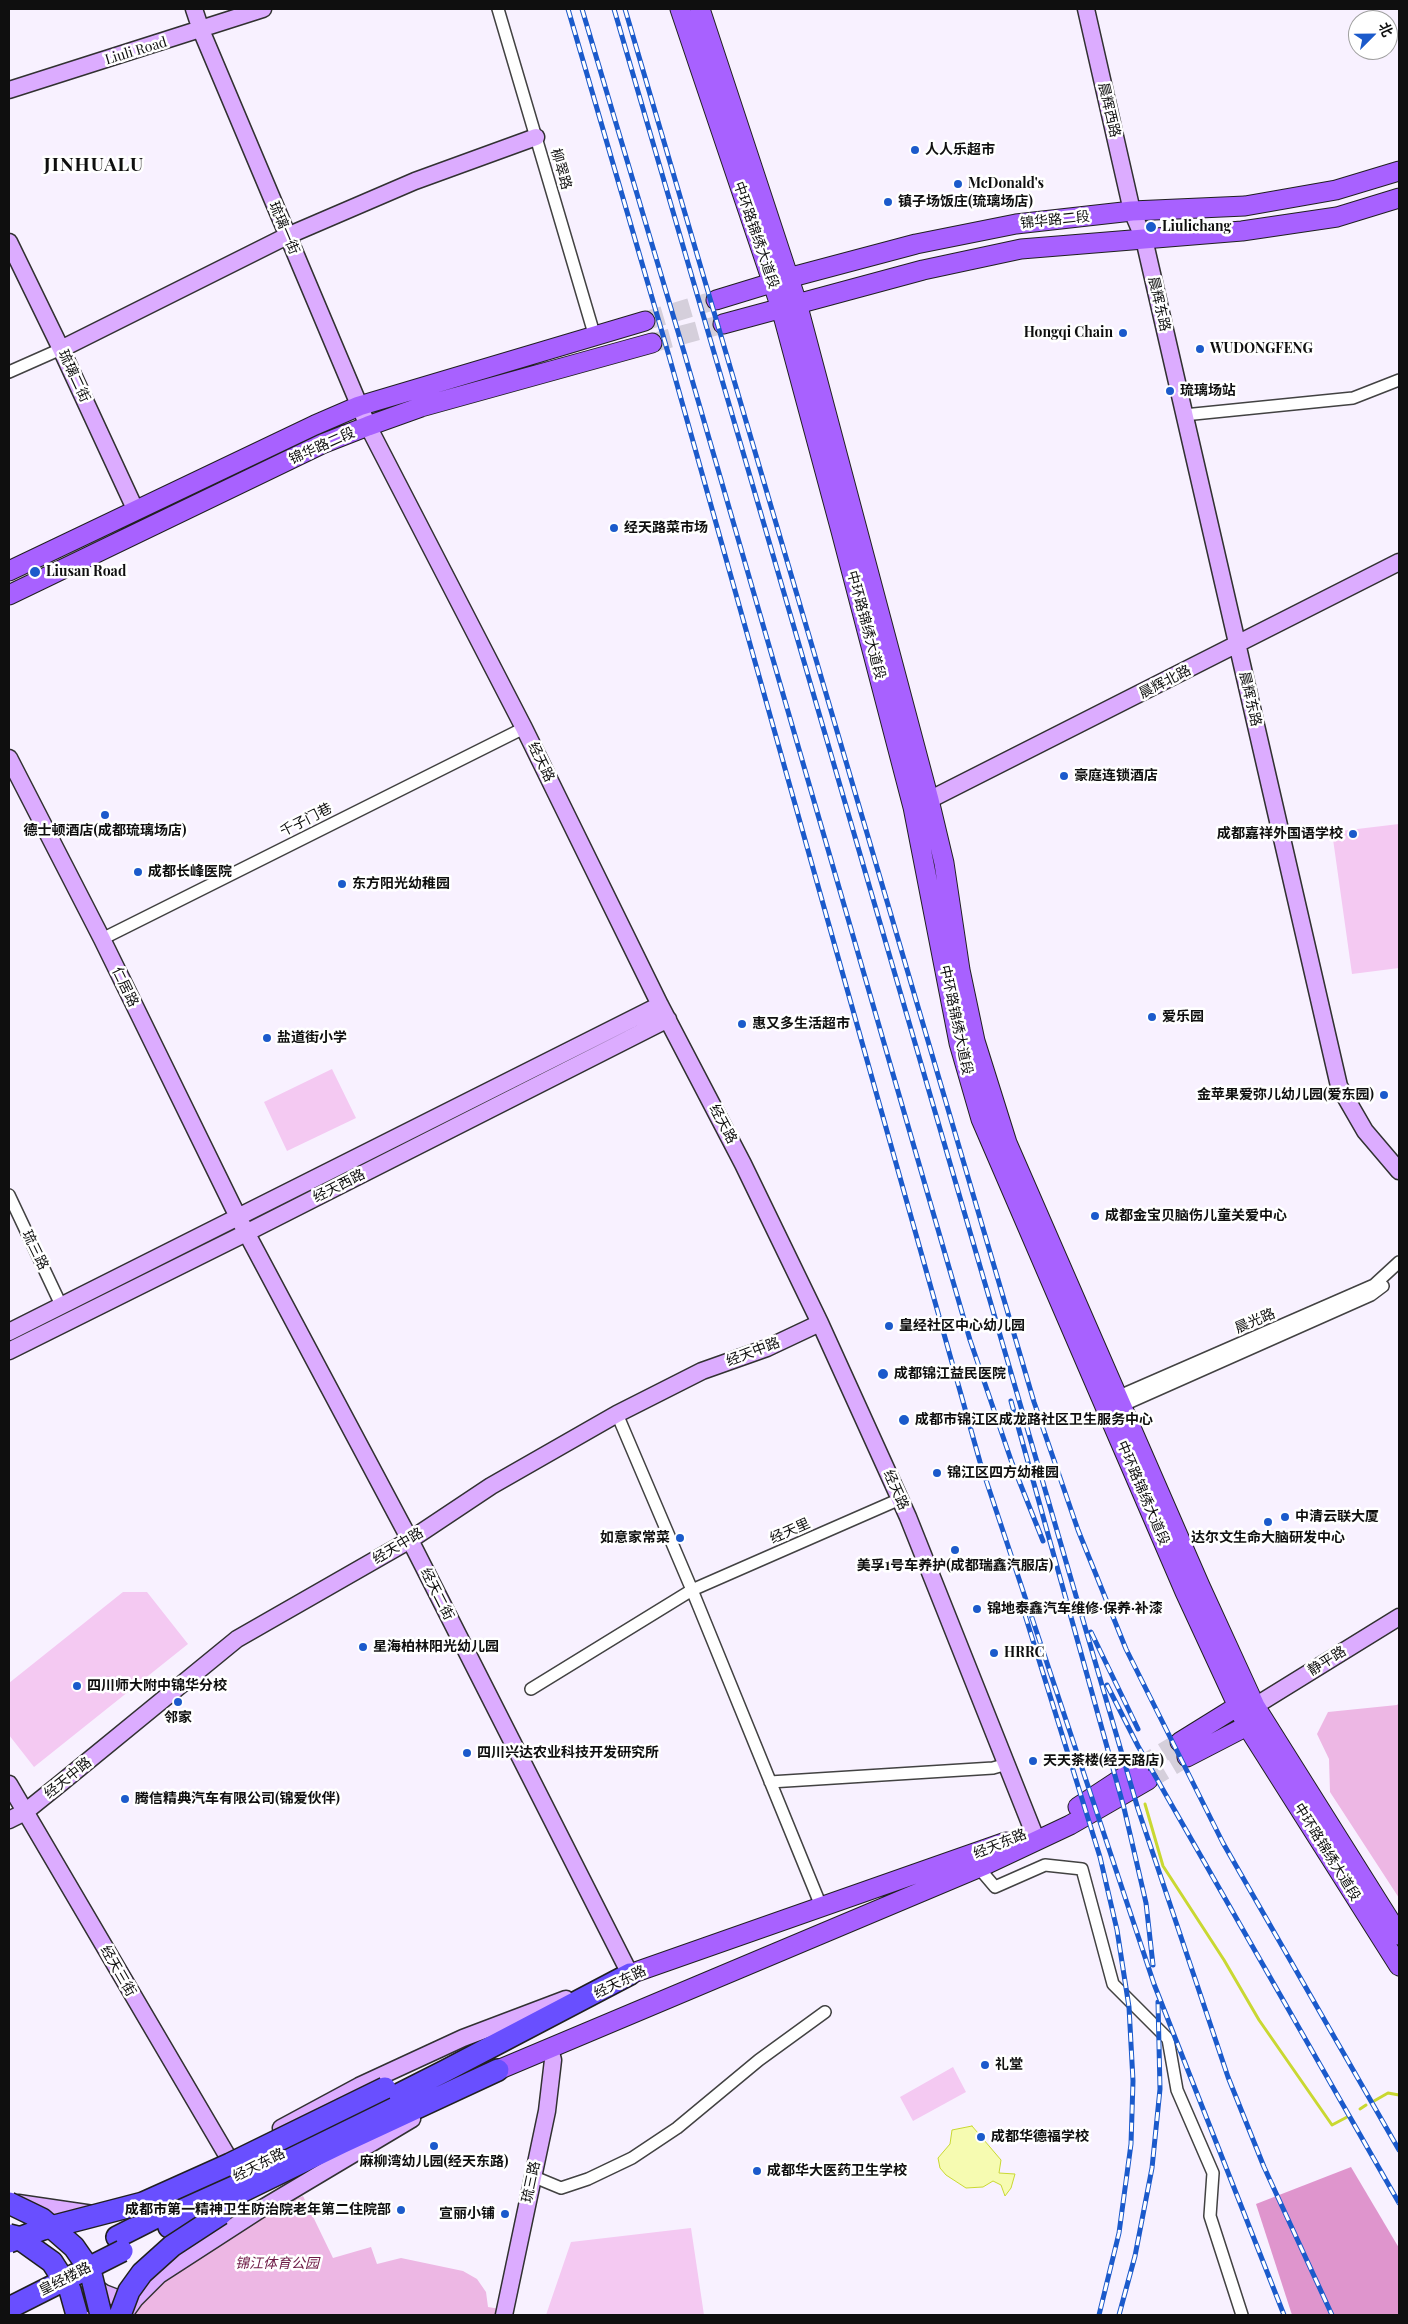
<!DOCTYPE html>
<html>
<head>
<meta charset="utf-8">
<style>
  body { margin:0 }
  #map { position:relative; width:1408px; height:2324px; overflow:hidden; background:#f8f1ff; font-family:"Playfair Display","Noto Sans SC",serif }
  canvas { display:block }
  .frame { position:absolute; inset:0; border:10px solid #0f0f0f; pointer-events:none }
  .north { position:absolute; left:1348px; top:10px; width:50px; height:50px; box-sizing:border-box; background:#fff; border:1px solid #9f9f9f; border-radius:50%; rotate:67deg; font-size:14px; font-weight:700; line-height:20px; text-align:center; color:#0f0f0f }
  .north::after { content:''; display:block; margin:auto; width:18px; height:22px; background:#1b5acb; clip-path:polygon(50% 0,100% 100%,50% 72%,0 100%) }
</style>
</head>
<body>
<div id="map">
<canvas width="1408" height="2324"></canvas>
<div class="frame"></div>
<div class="north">北</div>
</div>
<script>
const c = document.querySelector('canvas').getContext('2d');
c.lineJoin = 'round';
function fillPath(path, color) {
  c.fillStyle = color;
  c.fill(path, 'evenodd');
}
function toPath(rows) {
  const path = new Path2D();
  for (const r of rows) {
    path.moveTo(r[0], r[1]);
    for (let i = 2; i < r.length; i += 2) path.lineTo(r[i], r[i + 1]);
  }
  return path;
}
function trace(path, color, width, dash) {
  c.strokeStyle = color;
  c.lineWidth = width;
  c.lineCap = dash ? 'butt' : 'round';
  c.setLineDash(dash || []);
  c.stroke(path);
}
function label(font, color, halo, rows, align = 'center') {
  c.font = font + ' "Playfair Display","Noto Sans SC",serif';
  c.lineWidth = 5;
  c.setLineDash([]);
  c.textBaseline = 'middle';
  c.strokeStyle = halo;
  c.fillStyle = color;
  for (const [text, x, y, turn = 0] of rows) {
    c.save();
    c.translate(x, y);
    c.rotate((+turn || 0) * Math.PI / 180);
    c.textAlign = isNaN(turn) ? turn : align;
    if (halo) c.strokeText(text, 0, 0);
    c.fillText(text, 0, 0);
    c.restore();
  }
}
fillPath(toPath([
  [1399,1703,1399,1898,1330,1792,1329,1759,1317,1734,1328,1712,1397,1705],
  [303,2196,333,2258,371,2247,377,2264,401,2258,463,2271,477,2279,486,2292,488,2307,500,2309,499,2315,70,2315,201,2242]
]), '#edb7e4');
fillPath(toPath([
  [1351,2167,1399,2248,1399,2315,1292,2315,1256,2204]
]), '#df95cd');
fillPath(toPath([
  [1399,824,1399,968,1352,974,1332,832],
  [332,1069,356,1118,287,1151,264,1102],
  [123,1592,147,1592,188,1644,34,1767,9,1735,9,1683],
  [953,2067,966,2092,913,2121,900,2097],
  [691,2228,704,2315,546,2315,571,2242]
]), '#f4c9f2');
const water = toPath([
  [972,2126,1001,2160,999,2173,1015,2174,1011,2188,1005,2196,1001,2185,993,2181,983,2187,966,2188,946,2175,940,2168,938,2158,950,2144,952,2130,972,2126]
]);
fillPath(water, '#f6fbb1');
trace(water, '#c9d832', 1);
trace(toPath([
  [1145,1804,1163,1866,1224,1960,1259,2020,1332,2125,1349,2116],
  [1374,2101,1388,2093,1399,2095],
  [1360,2109,1366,2105]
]), '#c9d832', 3);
trace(toPath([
  [645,321,716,300],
  [652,343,723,324],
  [1139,1767,1180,1742],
  [1148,1780,1187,1757]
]), '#d5cfdb', 19, [19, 9]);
const street = toPath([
  [498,9,595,337],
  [9,372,61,349],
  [1184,415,1353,398,1399,380],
  [102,939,524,728],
  [9,1195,61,1305],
  [1117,1397,1374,1285,1399,1262],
  [1121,1406,1371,1295,1383,1286],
  [617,1414,692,1590,821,1906],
  [531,1689,692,1590,900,1499],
  [770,1782,993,1768,1007,1764],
  [978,1867,995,1887,1045,1865,1082,1869,1113,1984,1168,2039,1177,2090,1213,2173,1210,2216,1242,2315],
  [532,2176,561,2188,588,2179,632,2158,677,2128,759,2060,825,2012]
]);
const secondary = toPath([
  [194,9,201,30,368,426,524,728,660,1005,743,1164,820,1323,908,1517,1037,1841],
  [1086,9,1132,211,1144,239,1339,1086,1365,1131,1399,1171],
  [9,90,263,9],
  [9,242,61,349,136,511],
  [61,349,287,236,415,181,536,137],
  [9,758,102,939,238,1217,410,1540,630,1974,619,1978],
  [929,800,1399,562],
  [9,1332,660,1005],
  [9,1351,246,1233,668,1019],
  [1255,1706,1399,1617],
  [9,1784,228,2157],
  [9,1820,25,1812,61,1783,237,1639,410,1540,491,1486,617,1414,702,1371,767,1348,820,1323],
  [281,2128,359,2086,463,2038,566,1999],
  [18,2203,93,2214],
  [88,2282,104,2293,117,2298,135,2299],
  [125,2313,135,2299,159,2275,261,2209,412,2119],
  [504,2315,547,2111,553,2060,550,2049]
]);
const primary = toPath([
  [680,9,781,308,841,531,913,807,959,1043,981,1119,1185,1592,1247,1726,1399,1966],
  [700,9,797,303,929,800,944,863,960,970,975,1041,1007,1143,1200,1586,1255,1706,1399,1935],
  [716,300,788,278,916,244,1016,224,1132,211,1245,206,1336,190,1399,171],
  [723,324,923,270,1021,249,1242,231,1337,217,1399,198],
  [9,571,315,425,359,406,645,321],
  [9,595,322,444,368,426,421,407,652,343],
  [1180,1742,1238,1706,1255,1706,1247,1726,1187,1757],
  [1078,1807,1139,1767],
  [630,1974,1006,1842],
  [498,2070,985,1865,1070,1825,1148,1780]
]);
const highway = toPath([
  [169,2227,341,2143,498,2070],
  [117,2237,445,2071,630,1974]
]);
trace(street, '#424242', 14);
trace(secondary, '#313131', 19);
trace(primary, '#202020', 21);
trace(highway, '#202020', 24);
trace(street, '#fff', 11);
trace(secondary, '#dcacff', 16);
trace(primary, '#a861ff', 19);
trace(highway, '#694fff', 21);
const rail = toPath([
  [568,9,669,356,980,1462,1154,1984,1284,2315],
  [582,9,684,352,970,1340,1012,1463,1043,1541],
  [614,9,1138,1809,1228,2077,1264,2167,1332,2315],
  [625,9,1034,1402,1078,1530,1126,1649,1223,1843,1399,2150],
  [1011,1401,1124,1808,1146,1903,1153,1965],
  [1025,1615,1100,1857,1117,1930,1129,2007,1133,2081,1131,2144,1119,2233,1099,2315],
  [1091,1632,1138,1729],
  [1107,1685,1138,1746,1399,2203],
  [1119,2315,1135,2256,1152,2168,1160,2089,1158,2002]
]);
trace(rail, '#1b5acb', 5);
trace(rail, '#fff', 3, [9]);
const highwayBridge = toPath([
  [9,2203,42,2219,74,2247,90,2270,101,2315],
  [9,2235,17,2237,52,2262,70,2290,77,2315],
  [9,2242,43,2229,143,2203,230,2164,385,2088],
  [9,2308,122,2251],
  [120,2315,129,2291,142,2273,172,2246,221,2214]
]);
trace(highwayBridge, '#202020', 24, []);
trace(highwayBridge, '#694fff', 21);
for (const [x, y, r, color] of [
  [915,150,5,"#1b5acb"],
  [958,184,5,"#1b5acb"],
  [888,202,5,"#1b5acb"],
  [1151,227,6,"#1b5acb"],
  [1123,333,5,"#1b5acb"],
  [1200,349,5,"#1b5acb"],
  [1170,391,5,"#1b5acb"],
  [614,528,5,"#1b5acb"],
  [35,572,6,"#1b5acb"],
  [1064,776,5,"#1b5acb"],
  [105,815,5,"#1b5acb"],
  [1353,834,5,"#1b5acb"],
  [138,872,5,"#1b5acb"],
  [342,884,5,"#1b5acb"],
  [1152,1017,5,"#1b5acb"],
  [742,1024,5,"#1b5acb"],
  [267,1038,5,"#1b5acb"],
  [1384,1095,5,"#1b5acb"],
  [1095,1216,5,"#1b5acb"],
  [889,1326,5,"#1b5acb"],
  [883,1374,6,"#1b5acb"],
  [904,1420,6,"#1b5acb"],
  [937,1473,5,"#1b5acb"],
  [1285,1517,5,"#1b5acb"],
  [1268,1522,5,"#1b5acb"],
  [680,1538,5,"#1b5acb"],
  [955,1550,5,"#1b5acb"],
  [977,1609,5,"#1b5acb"],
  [363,1647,5,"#1b5acb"],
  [994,1653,5,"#1b5acb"],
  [77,1686,5,"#1b5acb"],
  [178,1702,5,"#1b5acb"],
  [467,1753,5,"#1b5acb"],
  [1033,1761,5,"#1b5acb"],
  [125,1799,5,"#1b5acb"],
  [985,2065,5,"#1b5acb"],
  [981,2137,5,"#1b5acb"],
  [434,2146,5,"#1b5acb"],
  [757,2171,5,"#1b5acb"],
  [401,2210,5,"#1b5acb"],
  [505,2214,5,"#1b5acb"]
]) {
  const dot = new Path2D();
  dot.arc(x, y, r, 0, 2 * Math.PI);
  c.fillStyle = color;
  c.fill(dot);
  trace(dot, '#fff', 2);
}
label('14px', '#0f0f0f', '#fff', [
  ["Liuli Road",136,51,-17],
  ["晨辉西路",1109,110,77],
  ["柳翠路",561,169,74],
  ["锦华路二段",1055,220,-6],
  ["琉璃一街",284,228,67],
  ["中环路锦绣大道段",756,235,71],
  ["晨辉东路",1159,304,77],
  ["琉璃二街",74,376,65],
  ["锦华路二段",322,446,-24],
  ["中环路锦绣大道段",866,625,75],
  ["晨辉北路",1165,682,-27],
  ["晨辉东路",1250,699,77],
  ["经天路",541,762,64],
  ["千子门巷",306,820,-27],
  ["仁居路",125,987,64],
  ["中环路锦绣大道段",956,1020,78],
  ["经天路",723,1124,62],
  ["经天西路",339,1186,-27],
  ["琉三路",35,1250,64],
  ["晨光路",1255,1321,-23],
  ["经天中路",753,1352,-21],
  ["经天路",896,1490,66],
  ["中环路锦绣大道段",1143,1493,67],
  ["经天里",790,1531,-24],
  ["经天中路",398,1546,-31],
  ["经天二街",437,1594,63],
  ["静平路",1327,1661,-32],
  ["经天中路",68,1778,-39],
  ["经天东路",1000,1844,-22],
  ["中环路锦绣大道段",1327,1852,58],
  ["经天三街",118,1971,60],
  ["经天东路",620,1982,-26],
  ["经天东路",259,2165,-27],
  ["琉三路",531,2182,-78],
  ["皇经楼路",65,2279,-27]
]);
label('bold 14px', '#0f0f0f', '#fff', [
  ["人人乐超市",925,150],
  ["McDonald's",968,184],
  ["镇子场饭庄(琉璃场店)",898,202],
  ["Liulichang",1162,227],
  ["Hongqi Chain",1113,333,"right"],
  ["WUDONGFENG",1210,349],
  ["琉璃场站",1180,391],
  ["经天路菜市场",624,528],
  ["Liusan Road",46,572],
  ["豪庭连锁酒店",1074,776],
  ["德士顿酒店(成都琉璃场店)",105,831,"center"],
  ["成都嘉祥外国语学校",1343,834,"right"],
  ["成都长峰医院",148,872],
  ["东方阳光幼稚园",352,884],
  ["爱乐园",1162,1017],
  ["惠又多生活超市",752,1024],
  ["盐道街小学",277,1038],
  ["金苹果爱弥儿幼儿园(爱东园)",1374,1095,"right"],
  ["成都金宝贝脑伤儿童关爱中心",1105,1216],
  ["皇经社区中心幼儿园",899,1326],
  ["成都锦江益民医院",894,1374],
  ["成都市锦江区成龙路社区卫生服务中心",915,1420],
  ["锦江区四方幼稚园",947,1473],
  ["中清云联大厦",1295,1517],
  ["如意家常菜",670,1538,"right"],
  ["达尔文生命大脑研发中心",1268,1538,"center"],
  ["美孚1号车养护(成都瑞鑫汽服店)",955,1566,"center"],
  ["锦地泰鑫汽车维修·保养·补漆",987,1609],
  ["星海柏林阳光幼儿园",373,1647],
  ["HRRC",1004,1653],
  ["四川师大附中锦华分校",87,1686],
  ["邻家",178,1718,"center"],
  ["四川兴达农业科技开发研究所",477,1753],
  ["天天茶楼(经天路店)",1043,1761],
  ["腾信精典汽车有限公司(锦爱伙伴)",135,1799],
  ["礼堂",995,2065],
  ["成都华德福学校",991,2137],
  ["麻柳湾幼儿园(经天东路)",434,2162,"center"],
  ["成都华大医药卫生学校",767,2171],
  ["成都市第一精神卫生防治院老年第二住院部",391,2210,"right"],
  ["宣丽小铺",495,2214,"right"]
], 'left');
label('italic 14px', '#6d1944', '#fff', [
  ["锦江体育公园",277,2264]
]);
c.letterSpacing = '1px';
label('bold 19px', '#0f0f0f', '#fff', [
  ["JINHUALU",94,165]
]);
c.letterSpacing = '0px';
</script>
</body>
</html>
